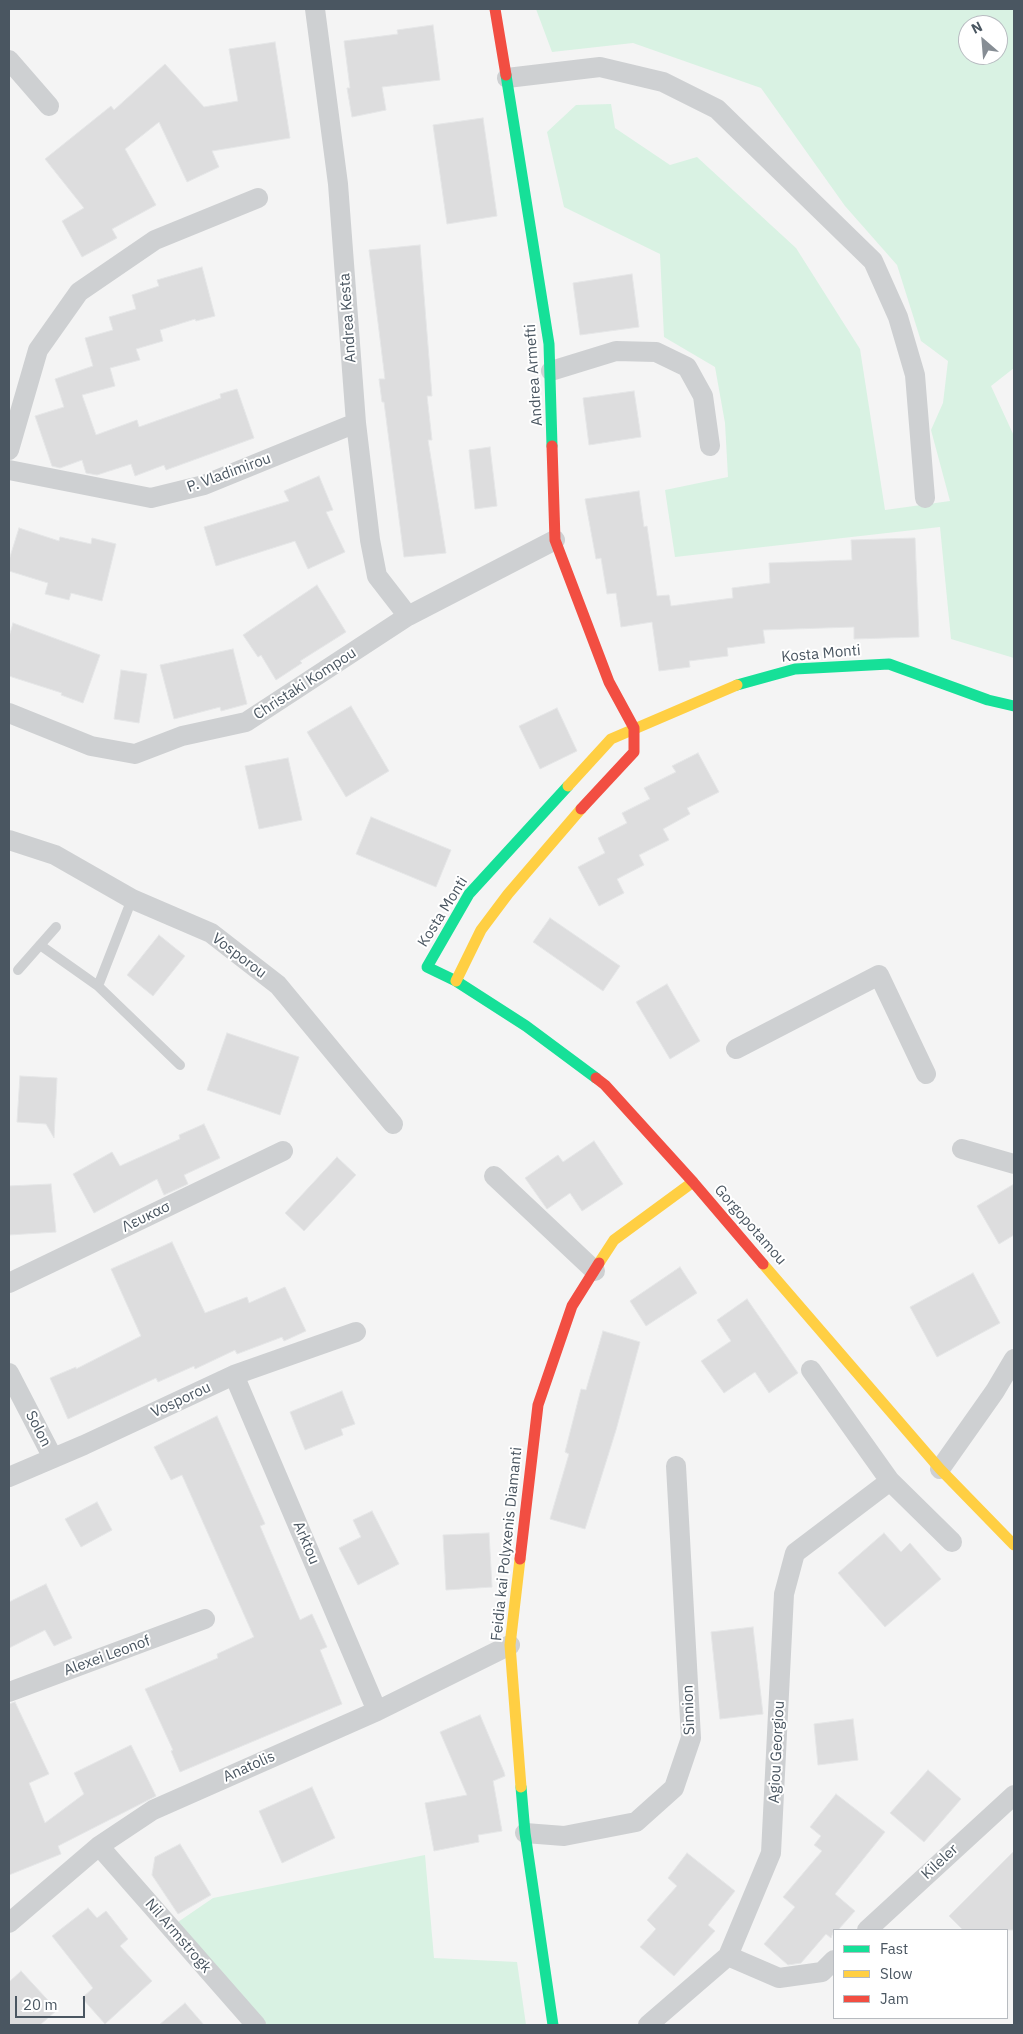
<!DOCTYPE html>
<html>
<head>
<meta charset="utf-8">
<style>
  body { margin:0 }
  #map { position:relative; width:1023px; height:2034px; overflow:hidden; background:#f4f4f4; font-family:"IBM Plex Sans",sans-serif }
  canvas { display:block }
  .frame { position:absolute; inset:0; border:10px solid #4a5661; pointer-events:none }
  .legend { position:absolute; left:833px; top:1929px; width:175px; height:90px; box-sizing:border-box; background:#fff; border:1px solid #b7bbc0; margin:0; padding:6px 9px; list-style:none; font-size:15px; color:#4a5661 }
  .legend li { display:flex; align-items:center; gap:10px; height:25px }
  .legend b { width:25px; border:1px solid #b7bbc0 }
  .north { position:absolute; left:958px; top:15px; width:50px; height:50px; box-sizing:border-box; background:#fff; border:1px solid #b7bbc0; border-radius:50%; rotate:333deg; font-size:14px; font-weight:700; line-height:20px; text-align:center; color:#4a5661 }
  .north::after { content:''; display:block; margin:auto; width:18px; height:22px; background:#868d94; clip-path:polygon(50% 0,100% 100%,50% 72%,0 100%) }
  .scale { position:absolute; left:15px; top:1996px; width:70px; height:22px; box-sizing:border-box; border:2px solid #4a5661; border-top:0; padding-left:6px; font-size:15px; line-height:18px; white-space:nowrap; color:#4a5661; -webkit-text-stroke:4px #fff; paint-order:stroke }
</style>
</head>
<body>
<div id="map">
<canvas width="1023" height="2034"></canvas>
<div class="frame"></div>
<ul class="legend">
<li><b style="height:6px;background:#16e098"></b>Fast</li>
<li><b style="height:6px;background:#ffcf43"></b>Slow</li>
<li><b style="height:6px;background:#f24e42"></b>Jam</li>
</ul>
<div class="north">N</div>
<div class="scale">20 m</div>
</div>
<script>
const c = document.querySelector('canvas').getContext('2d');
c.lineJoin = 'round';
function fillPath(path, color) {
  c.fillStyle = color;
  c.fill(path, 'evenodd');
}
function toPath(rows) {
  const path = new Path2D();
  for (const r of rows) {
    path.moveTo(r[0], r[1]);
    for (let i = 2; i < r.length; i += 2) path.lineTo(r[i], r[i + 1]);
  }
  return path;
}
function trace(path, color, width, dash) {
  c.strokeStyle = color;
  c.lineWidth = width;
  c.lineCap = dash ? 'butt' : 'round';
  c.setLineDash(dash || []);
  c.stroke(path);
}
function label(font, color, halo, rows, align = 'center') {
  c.font = font + ' "IBM Plex Sans",sans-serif';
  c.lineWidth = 4;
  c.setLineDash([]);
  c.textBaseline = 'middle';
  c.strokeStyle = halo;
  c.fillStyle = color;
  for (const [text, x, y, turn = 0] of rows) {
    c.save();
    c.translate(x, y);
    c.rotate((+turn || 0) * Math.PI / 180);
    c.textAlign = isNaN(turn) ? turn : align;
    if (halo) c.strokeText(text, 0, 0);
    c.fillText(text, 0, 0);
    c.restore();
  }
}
fillPath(toPath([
  [536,9,1014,9,1014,368,991,386,1014,436,1014,658,951,639,940,527,675,557,665,490,728,477,725,423,715,367,664,337,660,254,564,207,547,132,576,105,611,104,615,128,670,165,697,157,796,248,860,349,885,510,950,501,931,430,943,403,948,361,921,341,897,265,845,206,761,88,633,43,552,52],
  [968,25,998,25,998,55,968,55],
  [425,1855,434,1958,517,1962,526,2025,267,2025,178,1922,213,1898]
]), '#d9f2e3');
const building = toPath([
  [433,25,440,80,382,87,386,110,352,117,347,88,350,88,344,41,398,34,397,30,433,25],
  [275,42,290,138,212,151,219,167,187,182,159,122,125,149,156,205,112,229,117,238,82,257,62,221,84,208,45,159,111,106,114,110,165,64,204,107,238,101,229,49,275,42],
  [483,118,497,216,447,224,433,125,483,118],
  [420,245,432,396,427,396,432,440,428,440,446,553,404,557,384,402,382,402,379,379,385,379,369,250,420,245],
  [202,267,215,316,196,321,195,319,160,330,163,341,136,349,140,360,110,368,115,386,82,395,96,435,137,420,139,427,221,398,220,394,237,389,254,438,166,470,164,465,135,476,131,464,97,475,86,473,82,460,60,468,52,466,35,416,64,407,55,379,93,366,85,338,113,330,109,317,136,309,132,295,159,286,157,280,202,267],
  [632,274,639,327,580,335,573,283,632,274],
  [634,391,641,437,589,445,583,398,634,391],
  [490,447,497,506,475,509,469,450,490,447],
  [319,476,333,510,326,512,345,552,308,569,295,541,216,566,204,527,289,501,284,491,319,476],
  [639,491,644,527,647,526,657,596,669,595,671,606,733,598,732,588,770,583,769,563,852,560,851,540,915,538,919,637,854,639,854,627,763,630,765,643,727,648,728,656,689,661,690,667,659,671,652,622,621,627,616,593,607,594,601,558,596,559,585,499,639,491],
  [19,528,59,541,60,537,91,544,92,538,116,544,102,601,71,593,69,600,45,594,48,583,9,571,9,560,19,528],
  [317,585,346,632,300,661,302,663,276,680,261,655,258,657,243,635,317,585],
  [13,623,100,655,83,703,61,695,62,693,9,676,9,637,13,623],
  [233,649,247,704,221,711,220,707,174,719,160,665,233,649],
  [121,670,147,674,139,723,114,719,121,670],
  [351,706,389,771,346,797,307,732,351,706],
  [557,708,577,751,540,769,519,726,557,708],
  [698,753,719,792,687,808,690,814,663,829,669,840,639,855,644,865,617,879,624,893,599,906,578,867,605,853,598,838,627,823,622,813,650,799,644,788,676,772,672,766,698,753],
  [288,758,302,820,259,829,245,766,288,758],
  [371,817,451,850,436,887,356,854,371,817],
  [550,918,620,966,603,991,533,942,550,918],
  [159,935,185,956,153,996,127,975,159,935],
  [667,984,700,1041,670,1059,636,1002,667,984],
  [227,1033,299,1057,280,1115,207,1090,227,1033],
  [20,1076,57,1078,54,1138,46,1124,17,1122,20,1076],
  [204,1124,220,1158,184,1175,188,1184,164,1195,157,1179,94,1213,73,1174,112,1152,120,1166,180,1139,179,1135,204,1124],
  [594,1141,623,1184,582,1211,570,1193,547,1209,525,1178,558,1155,563,1162,594,1141],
  [337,1157,356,1175,304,1231,285,1213,337,1157],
  [51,1184,56,1232,9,1235,9,1186,51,1184],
  [1014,1184,1014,1235,999,1244,977,1206,1014,1184],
  [172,1242,205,1313,247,1297,249,1303,285,1287,306,1331,284,1341,282,1337,237,1354,235,1350,195,1369,194,1366,158,1382,156,1378,68,1419,50,1378,76,1367,76,1369,141,1336,111,1269,172,1242],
  [680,1267,697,1293,646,1326,630,1301,680,1267],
  [973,1273,1000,1323,937,1357,910,1307,973,1273],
  [747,1299,798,1373,769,1393,755,1372,724,1393,701,1361,731,1341,717,1320,747,1299],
  [603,1331,640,1342,616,1430,585,1529,550,1519,569,1454,565,1452,581,1389,586,1390,603,1331],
  [342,1391,355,1424,341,1429,343,1435,305,1450,290,1412,342,1391],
  [217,1416,265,1524,260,1526,300,1620,312,1614,327,1647,320,1650,342,1704,180,1772,171,1751,173,1750,145,1689,218,1658,217,1654,254,1637,182,1475,171,1480,154,1447,217,1416],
  [97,1502,112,1530,81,1547,65,1519,97,1502],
  [372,1511,399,1564,358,1585,339,1548,361,1537,353,1520,372,1511],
  [489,1533,492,1587,446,1590,443,1535,489,1533],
  [884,1533,901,1552,910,1543,941,1579,885,1627,838,1573,884,1533],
  [46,1584,72,1638,54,1646,45,1630,9,1648,9,1602,46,1584],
  [753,1627,763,1714,720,1719,711,1632,753,1627],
  [15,1702,49,1774,29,1783,45,1823,84,1794,74,1773,131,1745,156,1796,58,1846,61,1854,9,1875,9,1704,15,1702],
  [480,1715,504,1772,505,1776,493,1781,502,1831,478,1835,479,1842,434,1851,425,1803,467,1795,440,1732,480,1715],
  [853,1719,858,1760,818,1765,814,1724,853,1719],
  [928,1770,961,1799,924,1842,890,1813,928,1770],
  [312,1787,335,1838,282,1863,259,1811,312,1787],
  [836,1794,885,1832,835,1894,855,1911,838,1930,834,1930,831,1938,826,1934,801,1963,788,1965,764,1944,795,1907,783,1897,822,1851,814,1845,821,1836,810,1827,836,1794],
  [180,1844,211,1895,178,1914,152,1875,155,1857,180,1844],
  [1014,1851,1014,1930,963,1930,949,1916,1014,1851],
  [687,1853,735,1891,708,1925,715,1931,674,1976,640,1947,656,1929,647,1920,677,1886,668,1878,687,1853],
  [88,1908,97,1918,106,1911,128,1939,120,1946,152,1981,105,2024,82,1998,93,1988,52,1936,88,1908],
  [21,1971,57,2010,40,2025,9,2025,9,1982,21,1971],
  [185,2003,204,2025,159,2025,185,2003]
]);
fillPath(building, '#ddddde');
trace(building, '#e5e6e7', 1);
trace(toPath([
  [40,945,98,986,180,1065],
  [18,970,56,927],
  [98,986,132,899]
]), '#ced0d2', 10);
trace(toPath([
  [315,9,338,184,356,423,370,540,377,576,408,616],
  [9,60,49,106],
  [507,78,600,67,663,82,717,109,873,261,898,317,915,375,925,498],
  [551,371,616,351,656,352,687,367,703,396,710,446],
  [9,450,38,350,79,292,155,240,258,198],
  [9,470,151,498,204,485,356,423],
  [9,713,91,746,135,754,182,736,246,722,408,616,555,540],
  [9,840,55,855,132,899,211,933,278,985,393,1124],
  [736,1049,879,975,926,1074],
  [962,1149,1014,1164],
  [494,1176,595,1271],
  [9,1283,283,1151],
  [811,1370,890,1481,952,1542],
  [9,1373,53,1458],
  [234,1375,377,1711],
  [940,1469,995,1391,1014,1359],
  [9,1477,84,1445,234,1375,356,1332],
  [9,1692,205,1619],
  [525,1833,564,1836,636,1822,674,1788,691,1738,676,1466],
  [99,1846,256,2025],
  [9,1923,99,1846,153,1810,377,1711,510,1645],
  [867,1930,1014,1795],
  [728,1956,779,1978,822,1972,834,1960],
  [648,2025,728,1956,771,1853,784,1594,795,1553,890,1481]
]), '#ced0d2', 20);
trace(toPath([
  [506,75,549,344,552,446],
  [737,685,795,669,889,664,988,700,1014,706],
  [568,786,469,894,427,967,456,981,526,1026,596,1078],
  [521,1787,525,1833,553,2025]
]), '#16e098', 11);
trace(toPath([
  [568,786,611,739,737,685],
  [456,981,481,930,508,894,581,809],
  [599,1263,614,1240,693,1182],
  [763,1264,940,1469,1014,1545],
  [520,1559,510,1645,521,1787]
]), '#ffcf43', 11);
trace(toPath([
  [495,9,506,75],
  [552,446,555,540,609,682,634,728,634,752,581,809],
  [596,1078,605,1085,693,1182,763,1264],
  [520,1559,538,1405,572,1306,599,1263]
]), '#f24e42', 11);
label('15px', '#4a5661', '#fff', [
  ["Andrea Kesta",348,318,-94],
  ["Andrea Armefti",534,375,-94],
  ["P. Vladimirou",229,473,-20],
  ["Kosta Monti",821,654,-5],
  ["Christaki Kompou",305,684,-33],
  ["Kosta Monti",443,912,-58],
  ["Vosporou",239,956,37],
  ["Λευκασ",146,1217,-26],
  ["Gorgopotamou",750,1225,49],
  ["Vosporou",181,1400,-25],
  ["Solon",38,1429,63],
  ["Arktou",306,1543,67],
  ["Feidia kai Polyxenis Diamanti",507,1544,-84],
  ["Alexei Leonof",107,1656,-20],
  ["Sinnion",689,1710,-92],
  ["Agiou Georgiou",777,1752,-87],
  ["Anatolis",249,1767,-24],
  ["Kileler",940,1862,-43],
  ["Nil Armstrogk",178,1936,49]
]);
</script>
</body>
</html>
